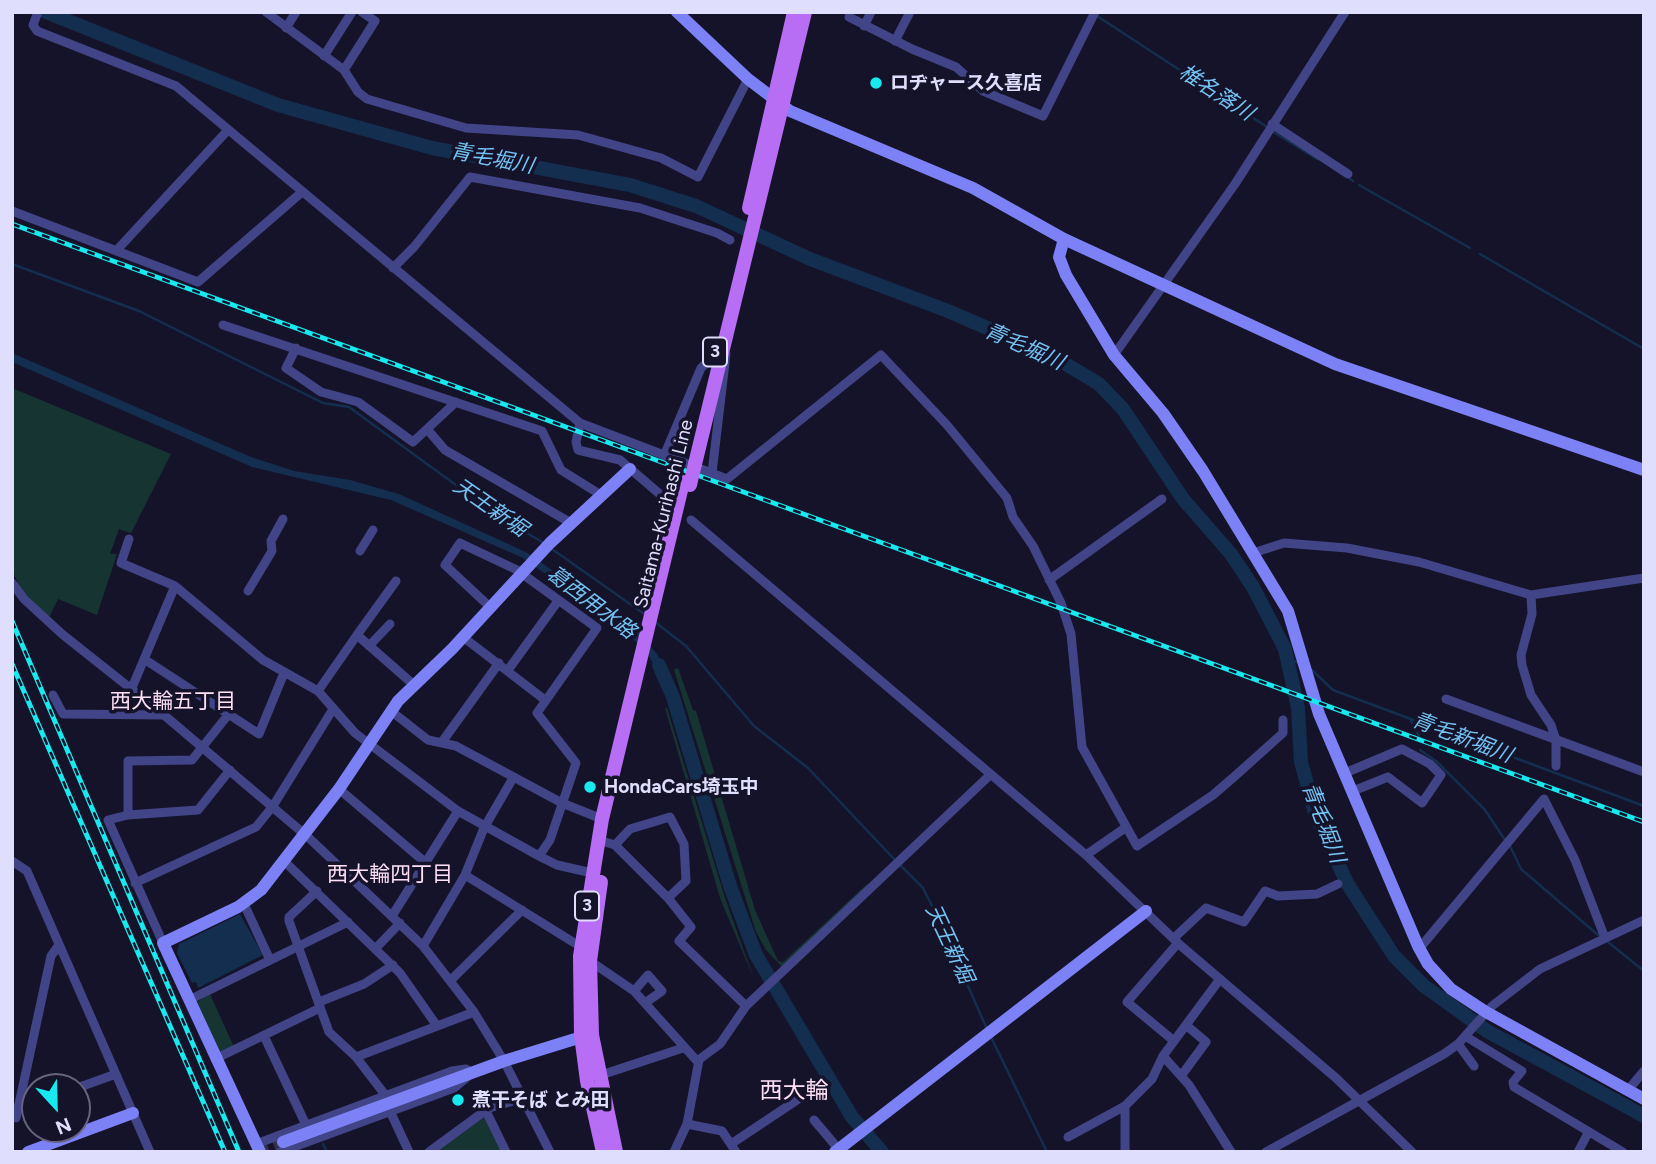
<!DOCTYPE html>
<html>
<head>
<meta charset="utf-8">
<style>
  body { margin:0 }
  #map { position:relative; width:1656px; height:1164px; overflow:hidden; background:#15132a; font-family:Figtree,sans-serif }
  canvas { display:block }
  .frame { position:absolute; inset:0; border:14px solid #e0defd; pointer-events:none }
  .north { position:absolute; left:21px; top:1073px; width:70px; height:70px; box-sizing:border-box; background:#15132a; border:2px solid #66647e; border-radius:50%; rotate:158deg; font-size:19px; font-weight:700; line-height:28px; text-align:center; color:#e0defd }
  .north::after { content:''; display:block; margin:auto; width:24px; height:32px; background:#18e9ef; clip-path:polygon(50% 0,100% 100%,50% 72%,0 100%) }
</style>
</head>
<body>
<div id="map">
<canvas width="1656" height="1164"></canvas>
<div class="frame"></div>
<div class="north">N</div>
</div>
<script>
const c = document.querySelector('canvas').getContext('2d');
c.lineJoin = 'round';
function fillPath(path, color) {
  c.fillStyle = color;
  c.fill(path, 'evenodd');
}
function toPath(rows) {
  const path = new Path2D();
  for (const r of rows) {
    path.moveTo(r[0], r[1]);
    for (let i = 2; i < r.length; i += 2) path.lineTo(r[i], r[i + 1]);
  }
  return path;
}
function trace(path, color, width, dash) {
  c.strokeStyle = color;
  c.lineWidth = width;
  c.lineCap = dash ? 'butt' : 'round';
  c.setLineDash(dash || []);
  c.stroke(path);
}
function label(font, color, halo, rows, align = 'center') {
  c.font = font + ' Figtree,"Noto Sans JP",sans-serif';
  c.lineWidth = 7;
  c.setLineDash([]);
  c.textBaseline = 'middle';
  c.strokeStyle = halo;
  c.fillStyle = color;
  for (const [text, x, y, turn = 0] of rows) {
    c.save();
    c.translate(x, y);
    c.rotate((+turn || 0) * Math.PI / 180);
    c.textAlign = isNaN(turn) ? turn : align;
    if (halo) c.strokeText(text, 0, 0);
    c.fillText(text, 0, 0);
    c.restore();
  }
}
fillPath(toPath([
  [12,388,171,454,131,533,119,529,110,554,117,554,97,615,58,599,49,618,21,590,13,572],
  [678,668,693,710,696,711,755,910,778,961,783,962,867,884,869,886,782,967,766,950,756,932,674,670],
  [665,708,667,708,725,898,754,979,720,898],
  [210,994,234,1047,223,1052,219,1051,197,1002],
  [485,1117,503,1152,436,1152]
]), '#163431');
fillPath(toPath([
  [12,353,251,457,294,471,350,480,399,494,528,553,639,633,657,654,672,681,664,682,647,653,624,630,523,558,391,500,252,467,12,362],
  [240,914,263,955,198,988,196,982,192,983,177,953,179,944]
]), '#132e4e');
trace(toPath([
  [1097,16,1267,127],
  [1272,131,1317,159],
  [1350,179,1353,181],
  [1359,185,1470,248],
  [1480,254,1644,349],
  [12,264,139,311,323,403,349,407,501,518,544,543],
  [552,549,647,616],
  [655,622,686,646,754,726,808,768,895,860],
  [1287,659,1300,663],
  [1312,670,1333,690,1644,806],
  [1411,721,1419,736],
  [1420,750,1436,761,1485,810,1505,840],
  [1510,846,1521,869,1598,935],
  [901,866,923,888,936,914,987,1029],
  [1608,942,1644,971],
  [991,1037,1047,1152],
  [323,1144,327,1152]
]), '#132e4e', 2.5);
trace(toPath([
  [46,12,278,105,432,148,630,185,696,206,810,259,948,311,1054,357,1099,384,1123,409,1183,499,1231,554,1253,587,1285,649,1298,708,1301,762,1315,813,1347,883,1394,956,1424,986,1487,1031,1644,1116],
  [659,665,673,697,730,886,756,955,852,1117,882,1152]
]), '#132e4e', 14);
trace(toPath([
  [257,1152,283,1142]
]), '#33314a', 12, [12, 6]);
trace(toPath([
  [38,12,33,25,37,31,176,86,580,423,727,479,881,355,947,425,1007,498,1013,517,1033,546,1061,603,1071,634,1082,747,1137,846,1213,795,1235,776,1283,733,1283,720],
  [266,12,344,70,358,92,367,99,466,128,578,135,661,158,698,177,748,79],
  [849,17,912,49,956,67,983,91,1043,116,1095,12],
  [864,26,871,12],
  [286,28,296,12],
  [895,41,910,12],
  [324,56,352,12],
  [344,70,375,21,362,12],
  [1272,124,1348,174],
  [12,211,198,282,302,192],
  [116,251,228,130],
  [393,268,414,247,470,177,640,208,717,233,730,240],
  [223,325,542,431,561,470,601,495],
  [296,348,286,368,321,392,358,402,413,442,456,402],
  [1114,355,1235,184,1345,12],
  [580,423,576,442,578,450,620,460,669,502],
  [427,429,445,450,571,523],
  [664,456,701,368,714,356],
  [712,473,726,354],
  [691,520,1086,855,1180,945,1336,1078,1412,1152],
  [129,539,121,563,175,586,263,660,318,691,355,733,458,811,539,856,550,840,576,763,537,713,597,628,517,570,460,543,445,565,490,607],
  [360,551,373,530],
  [1253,553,1284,543,1347,548,1419,562,1531,595,1644,578],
  [1049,580,1162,499],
  [12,583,24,599,62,634,164,715,309,838,423,946,474,1012,504,1061,550,1152],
  [248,591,272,551,271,541,283,519],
  [1531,595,1532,614,1521,655,1522,665,1531,695,1551,725,1556,740,1556,766],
  [357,635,396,581],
  [463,637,545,700],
  [369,646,390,624],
  [144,659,259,734,284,673],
  [508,670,558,601],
  [131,690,175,586],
  [318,691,357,635,414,685],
  [53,695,63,714,164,715],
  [1446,699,1644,772],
  [391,711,428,740,456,746,562,803,602,819],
  [442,742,499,663],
  [1345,773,1402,749,1430,764,1441,775,1422,803,1388,777,1353,791],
  [339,789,426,863],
  [128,815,128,761,192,760,228,715],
  [605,842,615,845,668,898,691,927,679,941,746,1006],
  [615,845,630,829,670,817,684,844,686,881,668,898],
  [1086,855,1125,828],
  [539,856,557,865,592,873],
  [12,861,27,871,150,1152],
  [284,861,400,973,437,1026],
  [465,875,581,947],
  [135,883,256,827,273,806,333,709],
  [317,891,289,917,289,921,329,1032,356,1057,386,1096],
  [244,904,270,960],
  [392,916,458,811],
  [1174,938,1206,908,1244,922,1265,891,1278,896,1317,894,1338,884],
  [163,943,108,820,128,815,198,810,230,770],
  [423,946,465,875,484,828,513,778],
  [376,948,400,923],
  [1419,949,1544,799,1575,860,1605,938],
  [590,961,634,991,697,1061,720,1044,746,1006,990,775],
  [1220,979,1163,1056,1189,1085,1231,1152],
  [451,980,522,910],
  [634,991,648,975,662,991,645,1003],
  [189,1000,348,922],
  [319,1002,364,984,393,965],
  [264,1036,306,1125],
  [1465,1036,1522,1071,1513,1082,1514,1087,1623,1152],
  [1174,1041,1127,1002,1178,943],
  [1458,1044,1474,1066],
  [356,1057,474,1012],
  [215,1059,320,1008],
  [598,1076,683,1048],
  [1181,1076,1206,1042,1186,1025],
  [77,1088,116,1074],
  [1628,1090,1644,1071],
  [18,1106,35,1104],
  [1125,1106,1125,1152],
  [390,1111,409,1152],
  [486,1111,506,1152],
  [12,1117,16,1118,51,956,59,945],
  [814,1120,841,1152],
  [687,1124,722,1131,736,1152],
  [1068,1137,1125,1106,1152,1079,1163,1056],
  [256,1144,452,1071,466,1069,472,1073,454,1088,280,1152],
  [731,1144,797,1100],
  [429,1152,489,1108,524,1098],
  [674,1152,687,1124,699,1060],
  [1266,1152,1444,1054,1458,1044,1492,1006,1540,969,1644,920],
  [1578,1152,1588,1133]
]), '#414486', 9);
trace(toPath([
  [677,12,748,79,790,111,973,188,1064,239,1335,364,1644,470],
  [1064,239,1059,257,1066,275,1114,355,1163,413,1203,471,1288,611,1319,714,1418,946,1428,964,1451,989,1486,1012,1644,1099],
  [283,1142,504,1061,588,1035],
  [28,1152,133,1113],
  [260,1152,163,943,238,907,261,890,339,789,398,701,452,649,550,543,630,469],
  [835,1152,1146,911]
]), '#7c82f6', 12);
trace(toPath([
  [749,208,794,12],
  [695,464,805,12],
  [601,882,590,961,592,1035,616,1152],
  [603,1152,587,1081,581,1035,580,956,602,819,683,482]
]), '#b86df5', 14);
const rail = toPath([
  [12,224,1644,822],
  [12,621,239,1152],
  [12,664,225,1152]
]);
trace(rail, '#18e9ef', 5);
trace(rail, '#15132a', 2.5, [8]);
trace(toPath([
  [690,485,695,464]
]), '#b86df5', 14);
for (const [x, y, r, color] of [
  [876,83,7,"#18e9ef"],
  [590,787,7,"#18e9ef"],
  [458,1100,7,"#18e9ef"]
]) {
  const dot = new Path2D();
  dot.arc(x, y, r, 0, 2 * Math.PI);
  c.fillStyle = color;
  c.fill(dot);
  trace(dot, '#15132a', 2.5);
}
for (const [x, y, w] of [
  [715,352,24],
  [587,906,24]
]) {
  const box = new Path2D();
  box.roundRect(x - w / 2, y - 14.5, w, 29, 5);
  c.fillStyle = '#15132a';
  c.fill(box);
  trace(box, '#e0defd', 2);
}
label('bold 18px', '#e0defd', null, [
  ["3",715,352],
  ["3",587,906]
]);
label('bold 19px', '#e0defd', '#15132a', [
  ["ロヂャース久喜店",890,83],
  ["HondaCars埼玉中",604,787],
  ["煮干そば とみ田",472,1100]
], 'left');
label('19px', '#e0defd', '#15132a', [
  ["Saitama-Kurihashi Line",664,514,-76]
]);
label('italic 21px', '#74c3f5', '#15132a', [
  ["椎名落川",1216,93,33],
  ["青毛堀川",492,159,11],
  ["青毛堀川",1024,347,24],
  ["天王新堀",490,508,35],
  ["葛西用水路",591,603,37],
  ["青毛新堀川",1462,738,21],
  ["青毛堀川",1323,823,69],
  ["天王新堀",949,944,65]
]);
label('21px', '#fde0f5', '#15132a', [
  ["西大輪五丁目",173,702],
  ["西大輪四丁目",390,875]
]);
label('23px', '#fde0f5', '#15132a', [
  ["西大輪",794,1091]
]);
</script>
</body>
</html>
